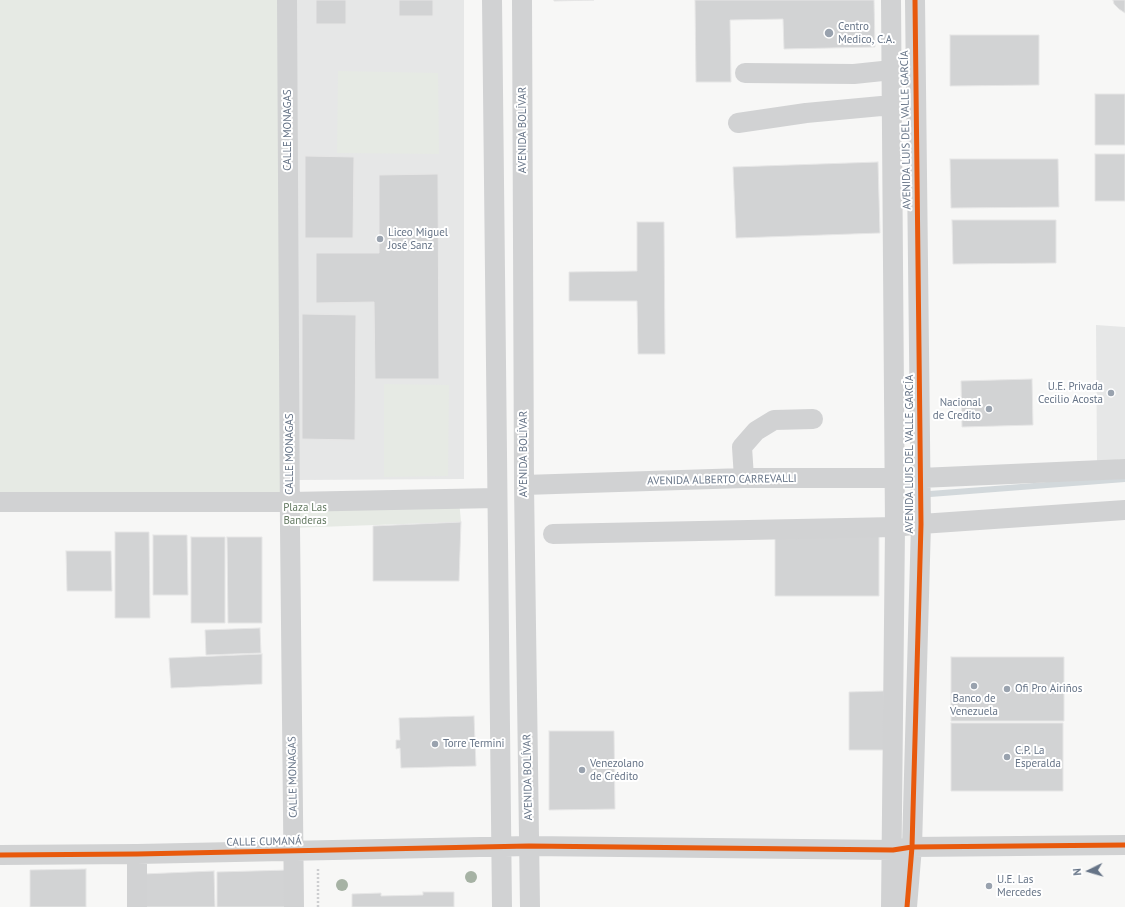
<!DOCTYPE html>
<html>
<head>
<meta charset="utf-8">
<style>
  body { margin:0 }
  #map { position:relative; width:1125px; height:907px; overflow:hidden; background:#f7f7f6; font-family:"PT Sans",sans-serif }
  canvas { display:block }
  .north { position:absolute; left:1069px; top:851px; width:40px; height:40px; -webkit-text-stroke:3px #fff; paint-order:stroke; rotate:265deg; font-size:11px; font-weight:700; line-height:16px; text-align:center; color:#667487 }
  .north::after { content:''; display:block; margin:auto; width:14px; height:18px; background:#667487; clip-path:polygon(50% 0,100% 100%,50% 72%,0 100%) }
</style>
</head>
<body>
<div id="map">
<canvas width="1125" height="907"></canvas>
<div class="north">N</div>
</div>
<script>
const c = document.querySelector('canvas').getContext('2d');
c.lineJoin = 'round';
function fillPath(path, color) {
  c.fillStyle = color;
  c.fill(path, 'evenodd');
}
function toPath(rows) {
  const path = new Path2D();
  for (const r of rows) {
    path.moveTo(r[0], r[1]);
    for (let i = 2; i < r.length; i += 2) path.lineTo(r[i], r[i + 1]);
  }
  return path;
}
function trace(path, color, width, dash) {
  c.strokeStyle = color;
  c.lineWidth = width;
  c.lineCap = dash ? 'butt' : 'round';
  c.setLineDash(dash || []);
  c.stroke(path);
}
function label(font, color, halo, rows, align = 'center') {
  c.font = font + ' "PT Sans",sans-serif';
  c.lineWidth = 4;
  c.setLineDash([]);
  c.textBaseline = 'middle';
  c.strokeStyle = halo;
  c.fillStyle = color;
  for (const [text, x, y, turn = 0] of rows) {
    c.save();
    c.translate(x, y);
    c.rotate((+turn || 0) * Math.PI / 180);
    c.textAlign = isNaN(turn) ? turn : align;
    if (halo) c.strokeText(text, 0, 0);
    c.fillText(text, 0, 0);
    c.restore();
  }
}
fillPath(toPath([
  [297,0,464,0,464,479,295,480],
  [1096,325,1125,327,1125,459,1097,462]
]), '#e6e7e7');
fillPath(toPath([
  [0,0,287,0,290,502,459,499,461,522,290,528,290,503,0,502],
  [338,71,438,73,439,154,337,153],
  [384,384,449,385,448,476,384,477]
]), '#e6eae4');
trace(toPath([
  [930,494,1125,479]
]), '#d2d8db', 6);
const building = toPath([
  [316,0,346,0,346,24,316,24,316,0],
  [399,0,433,0,433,16,399,16,399,0],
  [554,0,594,0,554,1,554,0],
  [695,0,874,0,875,47,784,49,783,19,730,20,731,82,696,82,695,0],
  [1113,0,1125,0,1125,13,1119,9,1114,4,1113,0],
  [950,35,1039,35,1039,85,950,86,950,35],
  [1095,94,1125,94,1125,145,1095,145,1095,94],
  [1095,154,1125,154,1125,201,1095,201,1095,154],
  [305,156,354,157,353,238,305,238,305,156],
  [950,159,1058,159,1059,207,951,208,950,159],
  [878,162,880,233,736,238,733,167,878,162],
  [438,174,439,379,375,379,374,302,316,303,316,253,379,253,379,175,438,174],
  [952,220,1056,220,1056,263,953,264,952,220],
  [637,222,664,222,665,354,638,354,637,301,569,301,569,272,637,271,637,222],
  [302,314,356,315,355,440,302,439,302,314],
  [1032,379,1033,425,962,427,961,381,1032,379],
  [461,522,459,581,373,581,373,526,461,522],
  [775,531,879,531,879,596,775,596,775,531],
  [115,532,149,532,150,618,115,618,115,532],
  [153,535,187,535,188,595,153,595,153,535],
  [191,537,225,537,225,623,191,623,191,537],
  [227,537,262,537,262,623,228,623,227,537],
  [66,551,111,551,112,591,67,591,66,551],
  [260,628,261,653,206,655,205,630,260,628],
  [262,654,262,684,171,688,169,658,262,654],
  [951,657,1064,657,1064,721,951,721,951,657],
  [884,691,885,750,849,750,849,692,884,691],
  [474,716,476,766,401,768,400,748,396,749,396,740,400,740,399,718,474,716],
  [951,723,1063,723,1063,791,951,791,951,723],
  [549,731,614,731,615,809,549,810,549,731],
  [86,869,86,907,30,907,30,870,86,869],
  [289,870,290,907,217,907,217,872,289,870],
  [214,871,215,907,144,907,143,874,214,871],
  [423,892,454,892,454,907,352,907,352,894,381,893,381,896,423,895,423,892]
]);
fillPath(building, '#d2d3d4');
trace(building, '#e6e6e6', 1);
trace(toPath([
  [318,869,318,907]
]), '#cdced0', 2.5, [2, 2]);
trace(toPath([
  [287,0,290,528,294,907],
  [492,0,502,907],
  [522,0,524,485,530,907],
  [891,0,895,527,891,907],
  [745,73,854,74,892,70],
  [738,123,806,113,892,105],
  [744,478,742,447,756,431,774,420,813,419],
  [524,485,744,478,920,478,1125,469],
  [0,502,290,502,497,498],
  [553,534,895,527,921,524,1125,510],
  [137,854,137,907],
  [0,855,137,854,529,846,893,850,912,847,1125,845],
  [907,907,912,847,921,524,915,0]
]), '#d1d2d3', 20);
trace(toPath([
  [0,855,137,854,529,846,893,850,912,847,1125,845],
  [907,907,912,847,921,524,915,0]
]), '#e8590c', 5);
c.fillStyle = '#a6b2a4';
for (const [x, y] of [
  [471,877],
  [342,885]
]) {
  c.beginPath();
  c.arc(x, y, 6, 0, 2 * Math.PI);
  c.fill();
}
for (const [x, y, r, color] of [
  [829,33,5,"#99a2ae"],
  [380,239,4,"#99a2ae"],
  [1111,393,4,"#99a2ae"],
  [989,409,4,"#99a2ae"],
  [974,686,4,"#99a2ae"],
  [1007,689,4,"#99a2ae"],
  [435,744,4,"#99a2ae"],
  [1007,757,4,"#99a2ae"],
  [582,770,4,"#99a2ae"],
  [989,886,4,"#99a2ae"]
]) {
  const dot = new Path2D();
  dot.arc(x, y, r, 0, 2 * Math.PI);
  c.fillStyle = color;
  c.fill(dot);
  trace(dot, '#fff', 1.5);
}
label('11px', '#667487', '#fff', [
  ["Centro",838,27],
  ["Medico, C.A.",838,40],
  ["Liceo Miguel",388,233],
  ["José Sanz",388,246],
  ["U.E. Privada",1103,387,"right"],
  ["Cecilio Acosta",1103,400,"right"],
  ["Nacional",981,403,"right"],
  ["de Credito",981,416,"right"],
  ["Ofi Pro Airiños",1015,689],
  ["Banco de",974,699,"center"],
  ["Venezuela",974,712,"center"],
  ["Torre Termini",443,744],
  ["C.P. La",1015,751],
  ["Esperalda",1015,764],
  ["Venezolano",590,764],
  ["de Crédito",590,777],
  ["U.E. Las",997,880],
  ["Mercedes",997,893]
], 'left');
label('11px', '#667487', '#fff', [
  ["CALLE MONAGAS",288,130,-90],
  ["AVENIDA BOLÍVAR",523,130,-90],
  ["AVENIDA LUIS DEL VALLE GARCÍA",906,130,-91],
  ["CALLE MONAGAS",290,454,-90],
  ["AVENIDA BOLÍVAR",524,454,-90],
  ["AVENIDA LUIS DEL VALLE GARCÍA",910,454,-90],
  ["AVENIDA ALBERTO CARREVALLI",722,480,-1],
  ["CALLE MONAGAS",293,777,-91],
  ["AVENIDA BOLÍVAR",528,777,-91],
  ["CALLE CUMANÁ",264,842,-1]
]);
label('11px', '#637961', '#fff', [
  ["Plaza Las",305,508],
  ["Banderas",305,521]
]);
</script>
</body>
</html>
